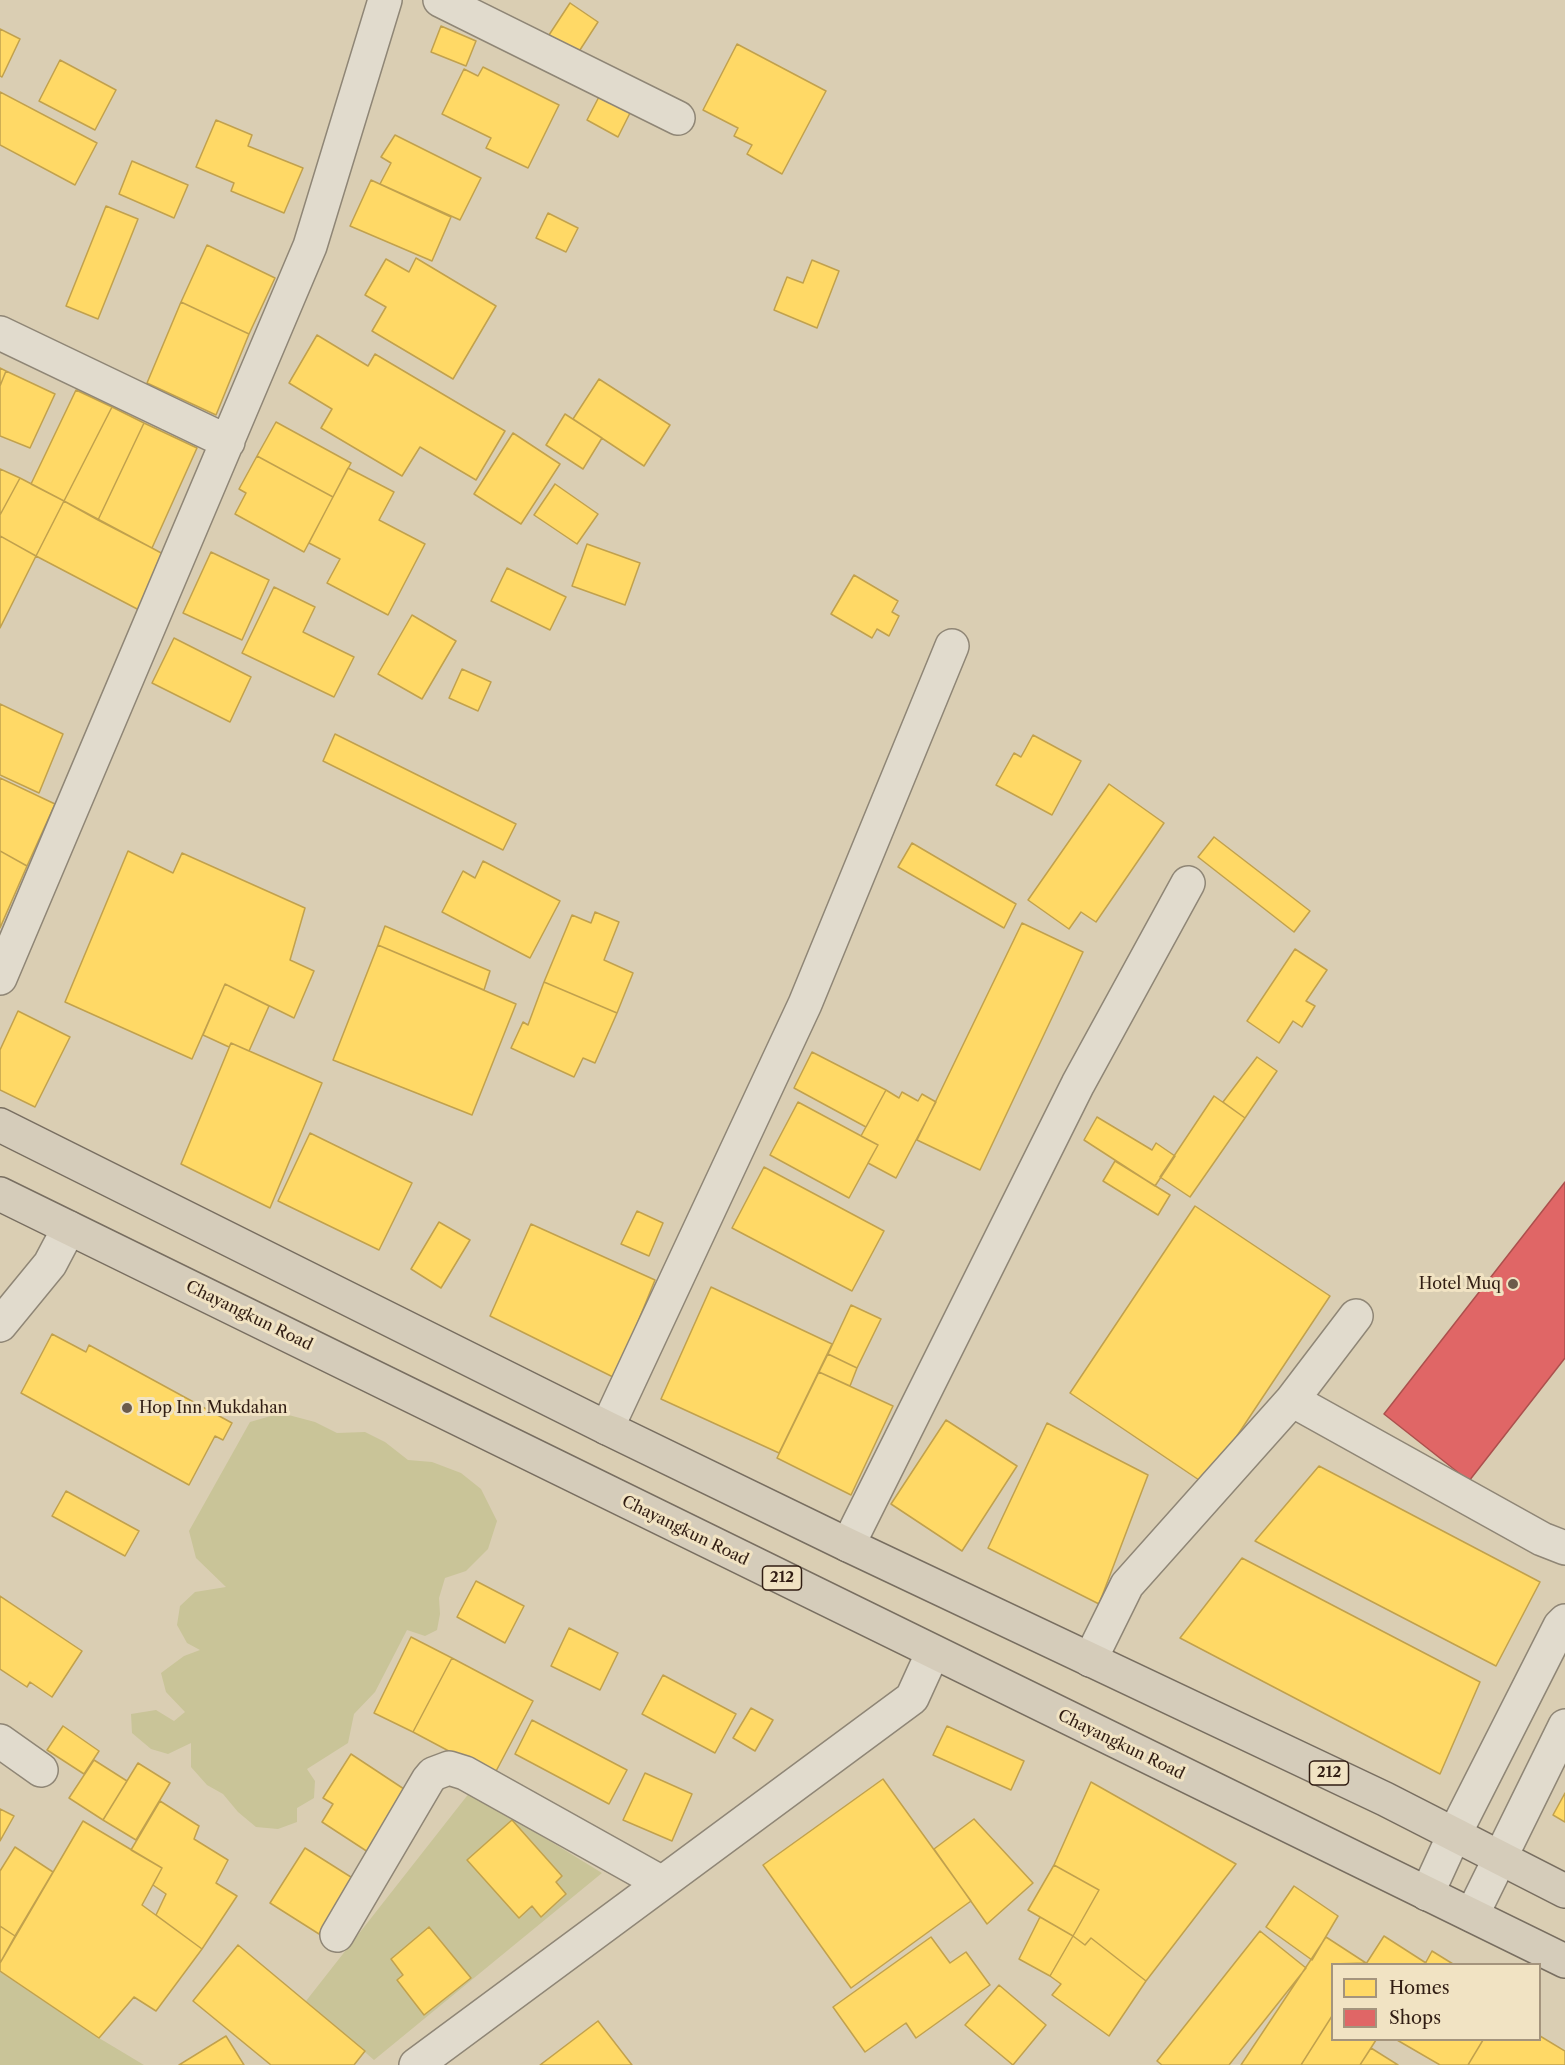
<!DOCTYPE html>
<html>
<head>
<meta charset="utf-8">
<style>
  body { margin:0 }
  #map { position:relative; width:1565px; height:2065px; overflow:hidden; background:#daceb3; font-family:"Libre Caslon Text",serif }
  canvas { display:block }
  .legend { position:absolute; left:1331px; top:1963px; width:210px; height:78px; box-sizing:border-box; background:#f1e3c3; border:2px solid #a4947d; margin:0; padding:8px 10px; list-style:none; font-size:18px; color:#311d13 }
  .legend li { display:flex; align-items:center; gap:12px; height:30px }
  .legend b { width:30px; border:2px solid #a4947d }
</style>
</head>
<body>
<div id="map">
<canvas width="1565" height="2065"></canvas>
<ul class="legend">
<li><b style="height:16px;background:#ffd966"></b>Homes</li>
<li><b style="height:16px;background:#e06666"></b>Shops</li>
</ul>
</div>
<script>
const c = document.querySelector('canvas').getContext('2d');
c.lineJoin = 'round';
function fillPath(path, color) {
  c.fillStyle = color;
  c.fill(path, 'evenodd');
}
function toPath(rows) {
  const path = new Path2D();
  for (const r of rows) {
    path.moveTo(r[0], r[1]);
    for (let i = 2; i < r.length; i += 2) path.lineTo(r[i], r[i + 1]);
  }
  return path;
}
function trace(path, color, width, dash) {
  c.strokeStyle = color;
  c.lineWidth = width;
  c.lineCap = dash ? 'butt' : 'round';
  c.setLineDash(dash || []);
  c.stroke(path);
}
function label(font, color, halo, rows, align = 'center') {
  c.font = font + ' "Libre Caslon Text",serif';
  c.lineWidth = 6;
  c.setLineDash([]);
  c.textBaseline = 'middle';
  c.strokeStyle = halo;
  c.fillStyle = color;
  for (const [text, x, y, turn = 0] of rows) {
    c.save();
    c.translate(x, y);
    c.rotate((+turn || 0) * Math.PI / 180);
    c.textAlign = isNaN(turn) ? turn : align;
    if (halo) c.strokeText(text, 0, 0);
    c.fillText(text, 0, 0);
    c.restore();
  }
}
fillPath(toPath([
  [281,1413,315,1422,337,1433,365,1432,385,1442,408,1460,432,1462,461,1473,481,1489,497,1521,488,1549,466,1571,445,1578,439,1598,440,1614,437,1630,425,1636,407,1630,375,1692,354,1714,348,1743,307,1769,315,1781,314,1798,297,1808,297,1822,278,1829,256,1827,238,1812,223,1794,207,1785,191,1767,191,1743,168,1754,151,1749,132,1733,131,1714,156,1710,174,1721,185,1712,166,1692,161,1673,184,1656,200,1650,187,1643,177,1625,180,1606,195,1592,226,1587,196,1558,189,1531,250,1422],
  [470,1792,602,1873,374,2060,306,2001],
  [0,1972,99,2038,144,2065,0,2065]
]), '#c9c498');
const homes = toPath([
  [570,3,598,22,578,53,549,35,570,3],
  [441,26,476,41,466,66,431,52,441,26],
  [0,29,20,39,2,77,0,76,0,29],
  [737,44,826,91,782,174,747,154,752,145,734,136,738,128,703,110,737,44],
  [60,60,116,90,95,130,39,101,60,60],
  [483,67,559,105,528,168,486,148,491,138,442,114,464,69,478,76,483,67],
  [603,89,634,105,618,137,587,120,603,89],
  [0,92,97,143,75,185,0,145,0,92],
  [216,120,252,135,248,146,303,168,284,213,231,191,234,183,196,167,216,120],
  [395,135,481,178,460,220,380,184,391,163,381,157,395,135],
  [132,161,188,185,174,218,119,194,132,161],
  [371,180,451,217,432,261,350,226,371,180],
  [106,206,138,219,98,319,66,306,106,206],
  [548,213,578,228,566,252,536,238,548,213],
  [207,245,275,278,249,334,181,302,207,245],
  [416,258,496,306,453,379,372,331,386,307,365,295,386,259,409,272,416,258],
  [812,260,839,271,817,328,774,310,787,277,803,283,812,260],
  [181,302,249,334,216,415,147,383,181,302],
  [317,335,368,366,375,354,505,431,476,480,420,447,402,476,321,428,332,409,289,383,317,335],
  [0,368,6,371,0,386,0,368],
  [6,371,55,394,30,448,0,436,0,386,6,371],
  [599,379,670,425,644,466,573,419,599,379],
  [76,390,112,407,64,501,31,484,76,390],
  [112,407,144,423,98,520,64,501,112,407],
  [565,414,602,438,583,469,546,445,565,414],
  [276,422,351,463,333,497,257,456,276,422],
  [144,423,197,448,152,548,98,520,144,423],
  [513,433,560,464,521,524,474,494,513,433],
  [257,456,333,497,304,552,235,514,246,493,239,489,257,456],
  [348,468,394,492,379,520,425,544,388,615,327,583,340,559,309,543,348,468],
  [0,469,20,478,0,515,0,469],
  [20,478,64,501,36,556,0,536,0,515,20,478],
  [555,484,598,514,577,544,534,515,555,484],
  [64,501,165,555,141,611,36,556,64,501],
  [0,536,36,556,0,628,0,536],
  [587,544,640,563,625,605,572,586,587,544],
  [211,552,269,580,242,640,183,613,211,552],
  [507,568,566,597,550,630,491,601,507,568],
  [854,575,898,601,892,612,899,616,889,636,877,629,872,638,831,614,854,575],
  [274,587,315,607,303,632,354,657,334,697,242,653,274,587],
  [412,615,456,641,422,699,378,674,412,615],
  [174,638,251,677,230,722,152,683,174,638],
  [462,669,491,682,478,711,449,698,462,669],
  [0,704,63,734,39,793,0,775,0,704],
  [335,734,516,824,503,850,323,761,335,734],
  [1033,735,1081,761,1052,815,996,785,1014,753,1021,757,1033,735],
  [0,778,55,804,27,866,0,851,0,778],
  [1109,784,1164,823,1096,922,1081,912,1069,929,1028,900,1109,784],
  [1214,837,1310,911,1294,932,1198,857,1214,837],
  [912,843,1016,904,1004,928,898,867,912,843],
  [0,851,27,866,0,928,0,851],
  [128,851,173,873,182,853,305,908,290,960,314,971,294,1018,225,984,192,1059,65,1002,128,851],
  [483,861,560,901,530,958,442,912,463,871,475,878,483,861],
  [595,912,619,922,604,960,633,973,617,1013,544,982,572,915,591,923,595,912],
  [1022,923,1083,952,980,1170,917,1140,1022,923],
  [385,926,490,971,484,990,378,945,385,926],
  [378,945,516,1004,472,1115,333,1060,378,945],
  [1295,949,1327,970,1306,1001,1315,1006,1302,1027,1293,1021,1279,1043,1247,1021,1295,949],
  [544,982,617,1013,595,1063,583,1058,574,1077,511,1048,523,1022,528,1025,544,982],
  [225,984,269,1006,249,1051,231,1043,229,1047,203,1035,225,984],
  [18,1011,70,1037,35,1107,0,1090,0,1050,18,1011],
  [231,1043,322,1083,270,1208,181,1164,231,1043],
  [812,1052,886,1090,866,1127,794,1088,812,1052],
  [1257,1057,1277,1071,1245,1118,1223,1102,1257,1057],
  [886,1090,899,1098,902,1092,918,1101,922,1094,936,1102,896,1178,868,1163,878,1145,861,1136,886,1090],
  [1214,1096,1245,1118,1190,1197,1160,1177,1214,1096],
  [798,1102,878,1145,849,1198,770,1155,798,1102],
  [1097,1117,1152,1150,1156,1143,1175,1156,1155,1186,1084,1140,1097,1117],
  [310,1133,412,1183,379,1250,278,1201,310,1133],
  [1115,1161,1170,1195,1158,1215,1103,1181,1115,1161],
  [764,1167,884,1231,852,1291,732,1228,764,1167],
  [1195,1206,1330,1296,1205,1484,1070,1393,1195,1206],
  [637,1211,663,1223,649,1256,621,1244,637,1211],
  [439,1222,470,1240,441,1288,411,1269,439,1222],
  [531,1224,655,1280,615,1378,490,1316,531,1224],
  [711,1287,832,1344,779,1453,661,1399,711,1287],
  [851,1305,881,1319,857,1368,828,1354,851,1305],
  [52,1334,86,1352,89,1345,232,1423,223,1440,215,1436,189,1485,21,1393,52,1334],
  [828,1354,857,1368,850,1386,819,1372,828,1354],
  [819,1372,893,1406,851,1495,777,1458,819,1372],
  [946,1420,1017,1466,962,1551,891,1504,946,1420],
  [1047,1423,1148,1475,1099,1604,988,1548,1047,1423],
  [1319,1466,1540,1582,1496,1666,1255,1541,1319,1466],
  [66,1491,139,1531,125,1556,52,1516,66,1491],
  [1242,1558,1480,1682,1440,1774,1180,1638,1242,1558],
  [476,1581,524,1606,505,1643,457,1617,476,1581],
  [0,1596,82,1651,52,1697,30,1682,27,1687,0,1669,0,1596],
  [569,1628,618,1653,600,1690,551,1666,569,1628],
  [411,1637,452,1658,413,1732,374,1713,411,1637],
  [452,1658,533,1701,494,1775,413,1732,452,1658],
  [663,1675,736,1714,715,1753,642,1714,663,1675],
  [751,1708,773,1720,755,1751,733,1738,751,1708],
  [532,1720,627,1770,609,1804,515,1754,532,1720],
  [63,1726,99,1751,84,1774,47,1750,63,1726],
  [947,1726,1024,1761,1011,1790,933,1755,947,1726],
  [351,1754,407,1791,368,1852,322,1822,333,1804,323,1798,351,1754],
  [94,1760,127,1781,103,1820,69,1798,94,1760],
  [138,1763,170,1783,136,1840,103,1820,138,1763],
  [645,1773,692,1794,672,1841,623,1820,645,1773],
  [883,1779,971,1901,851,1988,763,1865,883,1779],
  [1091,1782,1236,1864,1146,1981,1091,1938,1085,1945,1073,1936,1099,1890,1054,1865,1091,1782],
  [1565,1793,1565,1822,1553,1815,1565,1793],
  [160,1801,199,1826,194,1839,228,1860,216,1883,237,1896,202,1949,156,1915,166,1894,153,1885,162,1868,131,1850,160,1801],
  [0,1809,14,1816,0,1841,0,1809],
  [974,1819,1033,1883,987,1924,934,1849,974,1819],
  [512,1820,562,1876,556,1882,566,1894,541,1917,532,1906,519,1918,467,1860,512,1820],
  [83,1821,162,1868,142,1905,202,1949,156,2011,134,1997,99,2038,0,1971,0,1963,83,1821],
  [15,1847,53,1872,15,1936,0,1926,0,1871,15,1847],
  [305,1848,354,1879,319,1934,270,1903,305,1848],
  [1054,1865,1099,1890,1073,1936,1028,1910,1054,1865],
  [1294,1886,1338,1916,1312,1960,1266,1927,1294,1886],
  [1040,1917,1073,1936,1050,1976,1019,1959,1040,1917],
  [0,1926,15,1936,0,1963,0,1926],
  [429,1927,471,1978,424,2015,397,1980,403,1975,391,1959,429,1927],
  [1260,1931,1306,1968,1229,2065,1162,2065,1157,2061,1260,1931],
  [1073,1936,1085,1945,1091,1938,1146,1981,1109,2036,1052,1995,1061,1984,1050,1976,1073,1936],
  [1384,1936,1426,1963,1425,1964,1366,1964,1384,1936],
  [931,1937,950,1963,966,1952,990,1985,916,2038,906,2023,865,2052,833,2007,931,1937],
  [1326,1937,1366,1963,1332,1964,1332,2016,1301,2065,1241,2065,1326,1937],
  [238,1945,365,2051,354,2065,271,2065,193,2001,238,1945],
  [1432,1951,1453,1964,1425,1964,1432,1951],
  [999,1985,1046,2025,1013,2065,965,2025,999,1985],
  [1332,2016,1332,2040,1376,2040,1360,2065,1301,2065,1332,2016],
  [598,2021,632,2065,540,2065,598,2021],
  [226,2036,244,2065,179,2065,226,2036],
  [1540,2036,1565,2051,1565,2065,1468,2065,1483,2040,1540,2040,1540,2036],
  [1397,2040,1483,2040,1468,2065,1440,2065,1397,2040],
  [1371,2048,1398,2065,1360,2065,1371,2048]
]);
fillPath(homes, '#ffd966');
trace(homes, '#c1a14d', 1.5);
const shops = toPath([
  [1565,1182,1565,1358,1469,1481,1384,1414,1565,1182]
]);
fillPath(shops, '#e06666');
trace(shops, '#ac504d', 1.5);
const minor = toPath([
  [440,0,678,118],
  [0,333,228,442],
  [0,978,310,246,385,0],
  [0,1325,50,1264,69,1228],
  [1292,1400,1542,1539,1565,1548],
  [607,1428,805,1004,952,646],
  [848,1545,1078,1084,1188,883],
  [1090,1660,1127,1585,1292,1400,1356,1316],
  [0,1741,41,1770],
  [1427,1894,1454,1835,1560,1626,1565,1621],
  [1472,1915,1565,1726],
  [337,1935,428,1780,433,1774,449,1768,465,1773,662,1883],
  [416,2065,912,1698,933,1652]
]);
const major = toPath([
  [0,1125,607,1428,848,1545,1385,1799,1565,1891],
  [0,1194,1565,1961]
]);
trace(minor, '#8f8676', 36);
trace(major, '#786e60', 36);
trace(minor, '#e1dbcd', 33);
trace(major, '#d5ccba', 33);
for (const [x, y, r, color] of [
  [1513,1284,6,"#6c5b4b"],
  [127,1408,6,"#6c5b4b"]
]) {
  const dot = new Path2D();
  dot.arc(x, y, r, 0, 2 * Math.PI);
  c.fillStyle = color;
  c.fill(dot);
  trace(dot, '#f1e3c3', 2);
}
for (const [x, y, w] of [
  [782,1578,39],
  [1329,1773,39]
]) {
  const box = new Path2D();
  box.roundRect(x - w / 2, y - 12, w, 24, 4.5);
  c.fillStyle = '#f1e3c3';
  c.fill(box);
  trace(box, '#311d13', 1.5);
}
label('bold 15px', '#311d13', null, [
  ["212",782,1578],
  ["212",1329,1773]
]);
label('16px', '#311d13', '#f1e3c3', [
  ["Hotel Muq",1501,1284],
  ["Hop Inn Mukdahan",139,1408,"left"]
], 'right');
label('16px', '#311d13', '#f1e3c3', [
  ["Chayangkun Road",249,1316,26],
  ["Chayangkun Road",685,1531,26],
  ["Chayangkun Road",1121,1745,26]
]);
</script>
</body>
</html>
